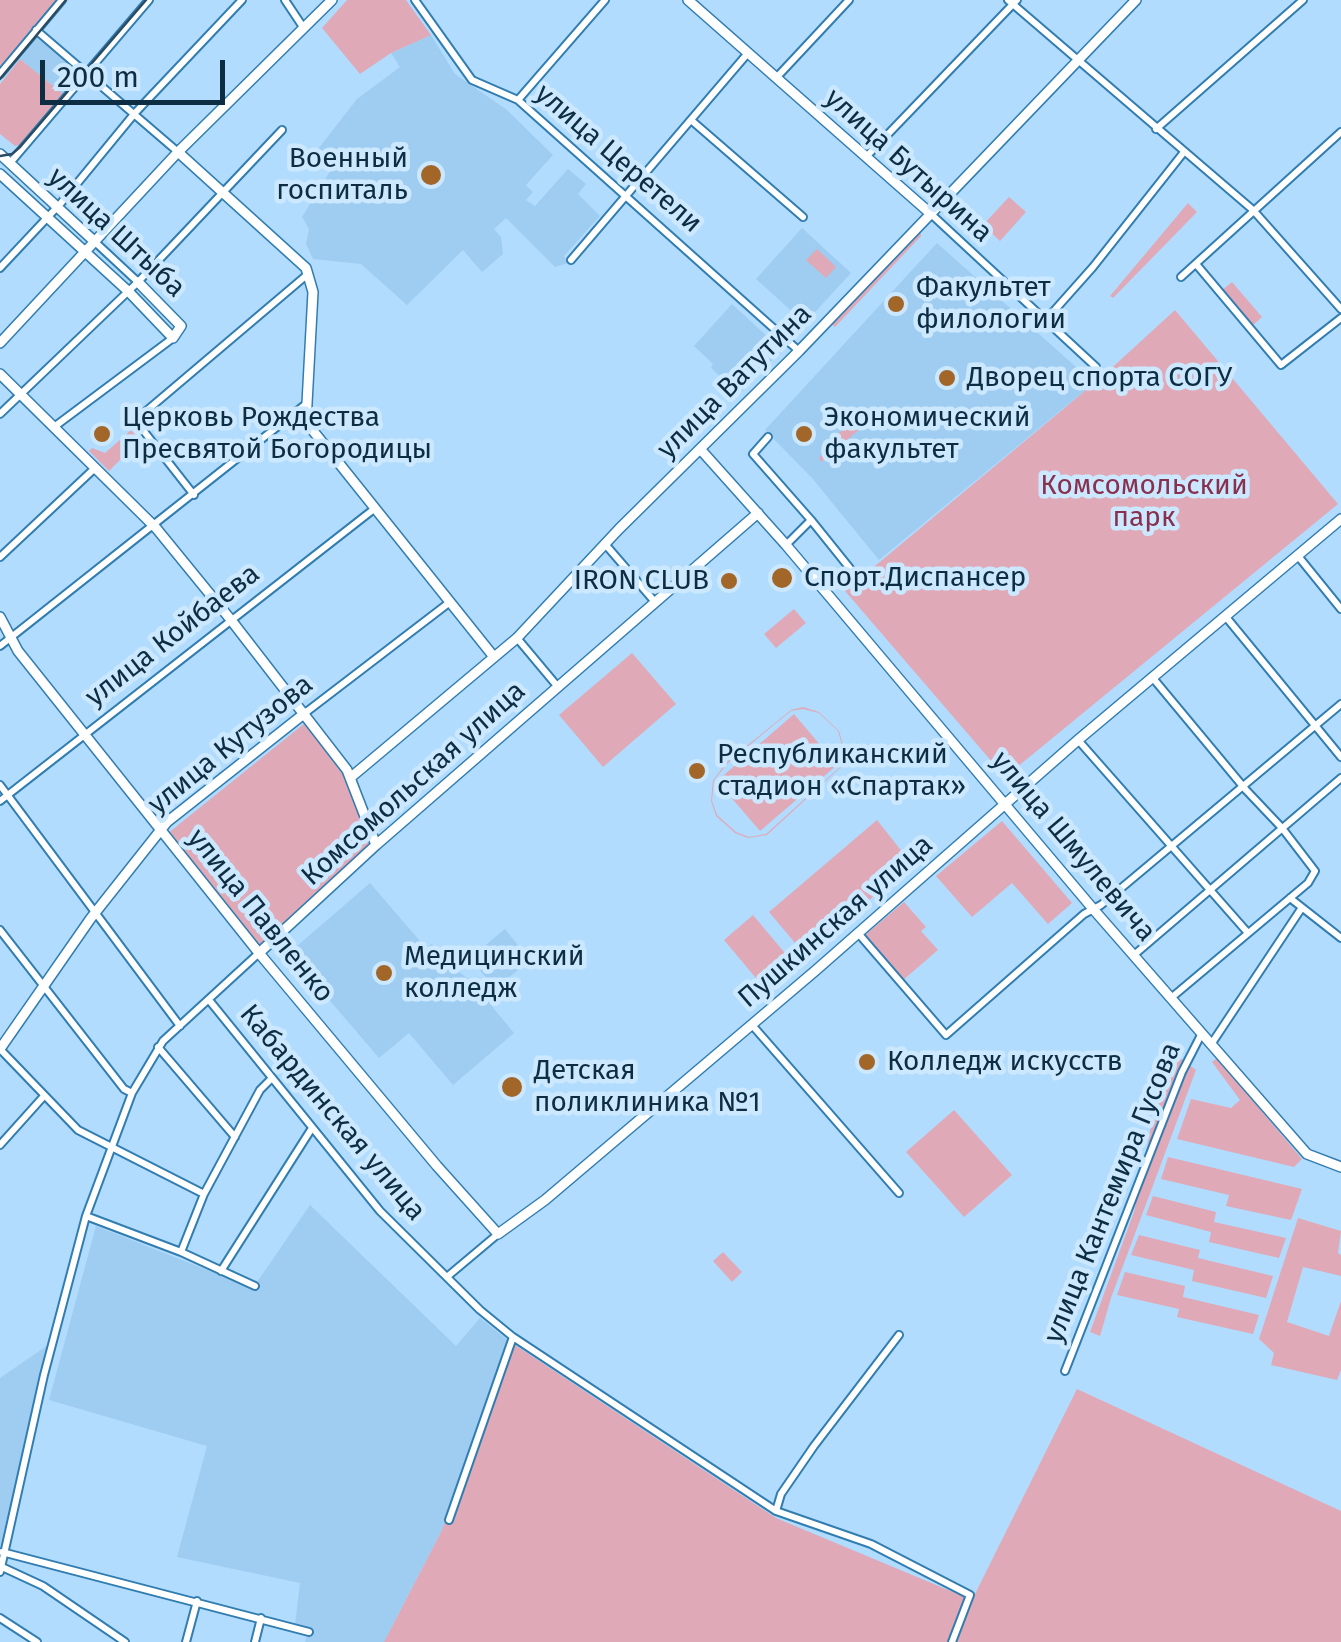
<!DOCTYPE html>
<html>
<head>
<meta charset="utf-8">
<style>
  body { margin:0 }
  #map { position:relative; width:1341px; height:1642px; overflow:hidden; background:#b1dcfe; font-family:"Fira Sans",sans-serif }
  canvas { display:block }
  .scale { position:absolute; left:40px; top:60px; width:185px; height:45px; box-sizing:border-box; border:5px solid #0d2d42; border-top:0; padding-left:12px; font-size:30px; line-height:35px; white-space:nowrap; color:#0d2d42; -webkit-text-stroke:8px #cbe8fe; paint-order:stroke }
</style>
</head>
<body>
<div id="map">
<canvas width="1341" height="1642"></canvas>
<div class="scale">200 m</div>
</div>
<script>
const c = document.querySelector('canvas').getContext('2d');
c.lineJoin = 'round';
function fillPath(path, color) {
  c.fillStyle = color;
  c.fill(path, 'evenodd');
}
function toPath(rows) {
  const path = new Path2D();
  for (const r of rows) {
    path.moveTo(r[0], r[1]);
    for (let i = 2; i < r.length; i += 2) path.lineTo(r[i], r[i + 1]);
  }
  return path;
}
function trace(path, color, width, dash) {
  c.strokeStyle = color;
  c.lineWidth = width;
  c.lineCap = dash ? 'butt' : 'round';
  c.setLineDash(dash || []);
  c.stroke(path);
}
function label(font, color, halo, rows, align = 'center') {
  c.font = font + ' "Fira Sans",sans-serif';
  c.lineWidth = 9;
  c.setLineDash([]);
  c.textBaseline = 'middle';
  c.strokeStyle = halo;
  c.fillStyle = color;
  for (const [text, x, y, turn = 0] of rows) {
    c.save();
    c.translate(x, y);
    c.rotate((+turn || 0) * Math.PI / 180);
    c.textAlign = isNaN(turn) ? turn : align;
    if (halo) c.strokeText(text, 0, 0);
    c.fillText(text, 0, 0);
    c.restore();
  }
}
fillPath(toPath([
  [431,35,455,74,507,110,553,155,526,185,533,192,526,200,535,206,568,169,586,184,578,194,600,216,564,256,568,263,555,267,506,218,494,229,501,237,503,254,482,272,463,250,407,305,361,264,313,259,306,244,309,229,302,217,334,165,315,153,357,99,400,67,391,53],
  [42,37,78,69,80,74,63,94,20,59,37,38],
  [802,228,851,273,805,323,756,279],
  [937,243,1094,383,879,560,812,478,765,430],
  [732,304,782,350,739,394,711,368,713,364,694,346],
  [370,883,426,948,432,944,451,966,471,981,514,1033,453,1085,409,1033,379,1058,289,953],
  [505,929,530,960,495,989,470,958],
  [310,1205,456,1346,480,1318,509,1341,442,1530,384,1642,305,1642,309,1629,295,1625,300,1583,177,1557,207,1446,49,1400,96,1226,253,1288],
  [51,1343,0,1548,0,1378]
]), '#9fccf1');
fillPath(toPath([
  [0,0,57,0,0,69],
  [347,0,406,0,431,35,391,53,360,74,322,28],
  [20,59,63,94,19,145,15,146,0,134,0,84],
  [1009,197,1026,212,1000,241,983,225],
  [1188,203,1197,212,1113,298,1110,296],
  [921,229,921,236,835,327,831,324],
  [817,249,836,267,826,278,806,260],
  [1232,282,1262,317,1251,327,1221,291],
  [1175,310,1338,504,1005,777,845,591,1104,375],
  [851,419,861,428,821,462,819,458],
  [131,430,140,440,109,471,89,451,92,448,105,453],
  [794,609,806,623,776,648,764,634],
  [632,653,676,704,603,767,559,715],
  [803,707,819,712,839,731,844,748,841,767,767,835,748,838,735,833,716,816,711,801,713,780,727,762,791,710],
  [803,709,819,713,838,731,843,748,840,767,766,834,749,837,736,832,717,815,712,801,714,780,728,763,775,724,791,711],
  [794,714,837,765,760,831,717,781],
  [305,723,342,768,371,846,259,946,167,834],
  [877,820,911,863,806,956,769,912],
  [1002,821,1072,903,1048,924,1012,883,972,917,936,876],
  [904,902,926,927,921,931,938,950,902,981,864,936],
  [753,915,789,958,760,983,724,940],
  [1176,1055,1196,1070,1111,1298,1100,1336,1090,1332,1134,1212,1154,1112,1172,1070,1168,1060],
  [1217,1058,1302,1159,1294,1167,1177,1139,1191,1099,1231,1108,1240,1100,1212,1062],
  [954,1110,1012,1175,964,1217,906,1152],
  [1168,1157,1302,1189,1291,1220,1226,1206,1229,1195,1161,1179],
  [1153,1196,1216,1212,1214,1222,1286,1238,1279,1258,1209,1242,1211,1232,1146,1215],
  [1298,1218,1341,1231,1338,1253,1341,1255,1341,1276,1303,1267,1287,1322,1329,1336,1341,1301,1341,1370,1337,1380,1271,1365,1274,1353,1259,1339],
  [1139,1235,1200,1250,1198,1258,1273,1276,1266,1298,1192,1281,1194,1270,1131,1255],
  [723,1252,742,1272,732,1282,713,1261],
  [1125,1272,1185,1286,1183,1297,1259,1315,1253,1334,1177,1317,1179,1309,1117,1295],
  [509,1341,776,1518,972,1600,1077,1389,1341,1511,1341,1642,384,1642,442,1530]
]), '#e0a9b7');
const street = toPath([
  [285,0,303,27],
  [415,0,472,80,518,100,799,351],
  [1008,0,1253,210,1341,309],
  [36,30,178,152],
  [0,74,62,0],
  [777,77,849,0],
  [518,100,605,0],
  [691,120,803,217],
  [1156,129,1303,0],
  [866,157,1017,0],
  [10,163,149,0],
  [931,214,1096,367],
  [94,241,138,282],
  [571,260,748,53],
  [1196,264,1281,365,1341,318],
  [0,268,61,203,135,113,242,0],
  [1181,277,1341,132],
  [1045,321,1093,267,1184,152],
  [0,414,138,282,282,130],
  [54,427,173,338],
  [768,437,753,454,811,520,786,545],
  [194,495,139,425,138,418,308,274],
  [811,520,852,571],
  [605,544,655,602],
  [1298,556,1341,609],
  [0,557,95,468],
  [1226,617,1341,757],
  [517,638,558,687],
  [0,646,306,404],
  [1152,677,1246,790,1282,828,1315,871,1308,883,1171,998],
  [305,713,450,602],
  [1078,740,1248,933],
  [0,785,180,1026],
  [0,801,374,509],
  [1290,898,1341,938],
  [0,930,124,1089,132,1093],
  [858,933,946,1035,1084,914,1101,905,1341,704],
  [1134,955,1341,778],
  [209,1000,380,1211,480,1310,513,1337,776,1511,871,1544,970,1595,952,1642],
  [752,1025,899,1193],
  [1212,1043,1301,909],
  [158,1047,235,1137],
  [0,1049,78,1130,204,1194],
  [0,1145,44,1096],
  [86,1216,181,1252,255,1286],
  [181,1252,204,1194,260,1090,272,1078],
  [221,1271,312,1128],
  [448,1276,498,1234],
  [1065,1371,1182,1072,1202,1033],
  [776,1511,781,1494,814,1446,899,1335],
  [449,1520,513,1337],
  [2,1552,309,1632],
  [2,1567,43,1586,125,1642],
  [0,1572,44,1375,86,1216,132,1093,163,1041,259,953],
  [0,1618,37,1642],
  [186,1642,197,1601],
  [255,1642,261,1618]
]);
const secondary = toPath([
  [688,0,931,214],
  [178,152,306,268,313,292,306,422,494,657],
  [0,154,94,241],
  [0,174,129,292,173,338,181,326,138,282],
  [0,343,178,152,332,0],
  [0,374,156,528,231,620,347,770,376,845],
  [701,450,786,545,1094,910,1307,1154,1341,1167],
  [0,617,18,651,259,953,437,1166,498,1234,545,1200,815,971,1078,740,1341,519],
  [350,778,517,638,619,529,799,351,1136,0],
  [259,953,376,845,758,513],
  [0,1049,91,918,167,822,305,713]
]);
trace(street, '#327db0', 10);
trace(secondary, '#327db0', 12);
trace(street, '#fff', 6);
trace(secondary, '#fff', 9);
trace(toPath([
  [0,79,66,0],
  [0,156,12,154,20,147,146,0]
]), '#2a4c63', 2.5);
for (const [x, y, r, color] of [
  [431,175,12,"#a26629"],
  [896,304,10,"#a26629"],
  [947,378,10,"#a26629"],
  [102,434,10,"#a26629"],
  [804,434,10,"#a26629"],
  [782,578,12,"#a26629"],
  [729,581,10,"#a26629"],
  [697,771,10,"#a26629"],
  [384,973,10,"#a26629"],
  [867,1062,10,"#a26629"],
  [512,1087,12,"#a26629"]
]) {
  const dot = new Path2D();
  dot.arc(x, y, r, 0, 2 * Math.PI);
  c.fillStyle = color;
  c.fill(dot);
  trace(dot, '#cbe8fe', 4);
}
label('28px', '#0d2d42', '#cbe8fe', [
  ["Военный",408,159,"right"],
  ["госпиталь",408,191,"right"],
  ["Факультет",916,288],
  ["филологии",916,320],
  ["Дворец спорта СОГУ",967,378],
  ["Церковь Рождества",122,418],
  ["Пресвятой Богородицы",122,450],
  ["Экономический",824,418],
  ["факультет",824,450],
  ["Спорт.Диспансер",804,578],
  ["IRON CLUB",709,581,"right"],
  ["Республиканский",717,755],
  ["стадион «Спартак»",717,787],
  ["Медицинский",404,957],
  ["колледж",404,989],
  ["Колледж искусств",887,1062],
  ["Детская",534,1071],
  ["поликлиника №1",534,1103]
], 'left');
label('28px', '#0d2d42', '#cbe8fe', [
  ["улица Церетели",618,159,41],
  ["улица Бутырина",908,166,42],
  ["улица Штыба",116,233,43],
  ["улица Ватутина",735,382,-45],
  ["улица Койбаева",173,636,-38],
  ["улица Кутузова",231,745,-39],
  ["Комсомольская улица",414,784,-42],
  ["улица Шмулевича",1073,847,50],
  ["улица Павленко",260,916,51],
  ["Пушкинская улица",836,922,-41],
  ["Кабардинская улица",332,1113,50],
  ["улица Кантемира Гусова",1113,1193,-68]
]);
label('28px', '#88304e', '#cbe8fe', [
  ["Комсомольский",1144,486],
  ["парк",1144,518]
]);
</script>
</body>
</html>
